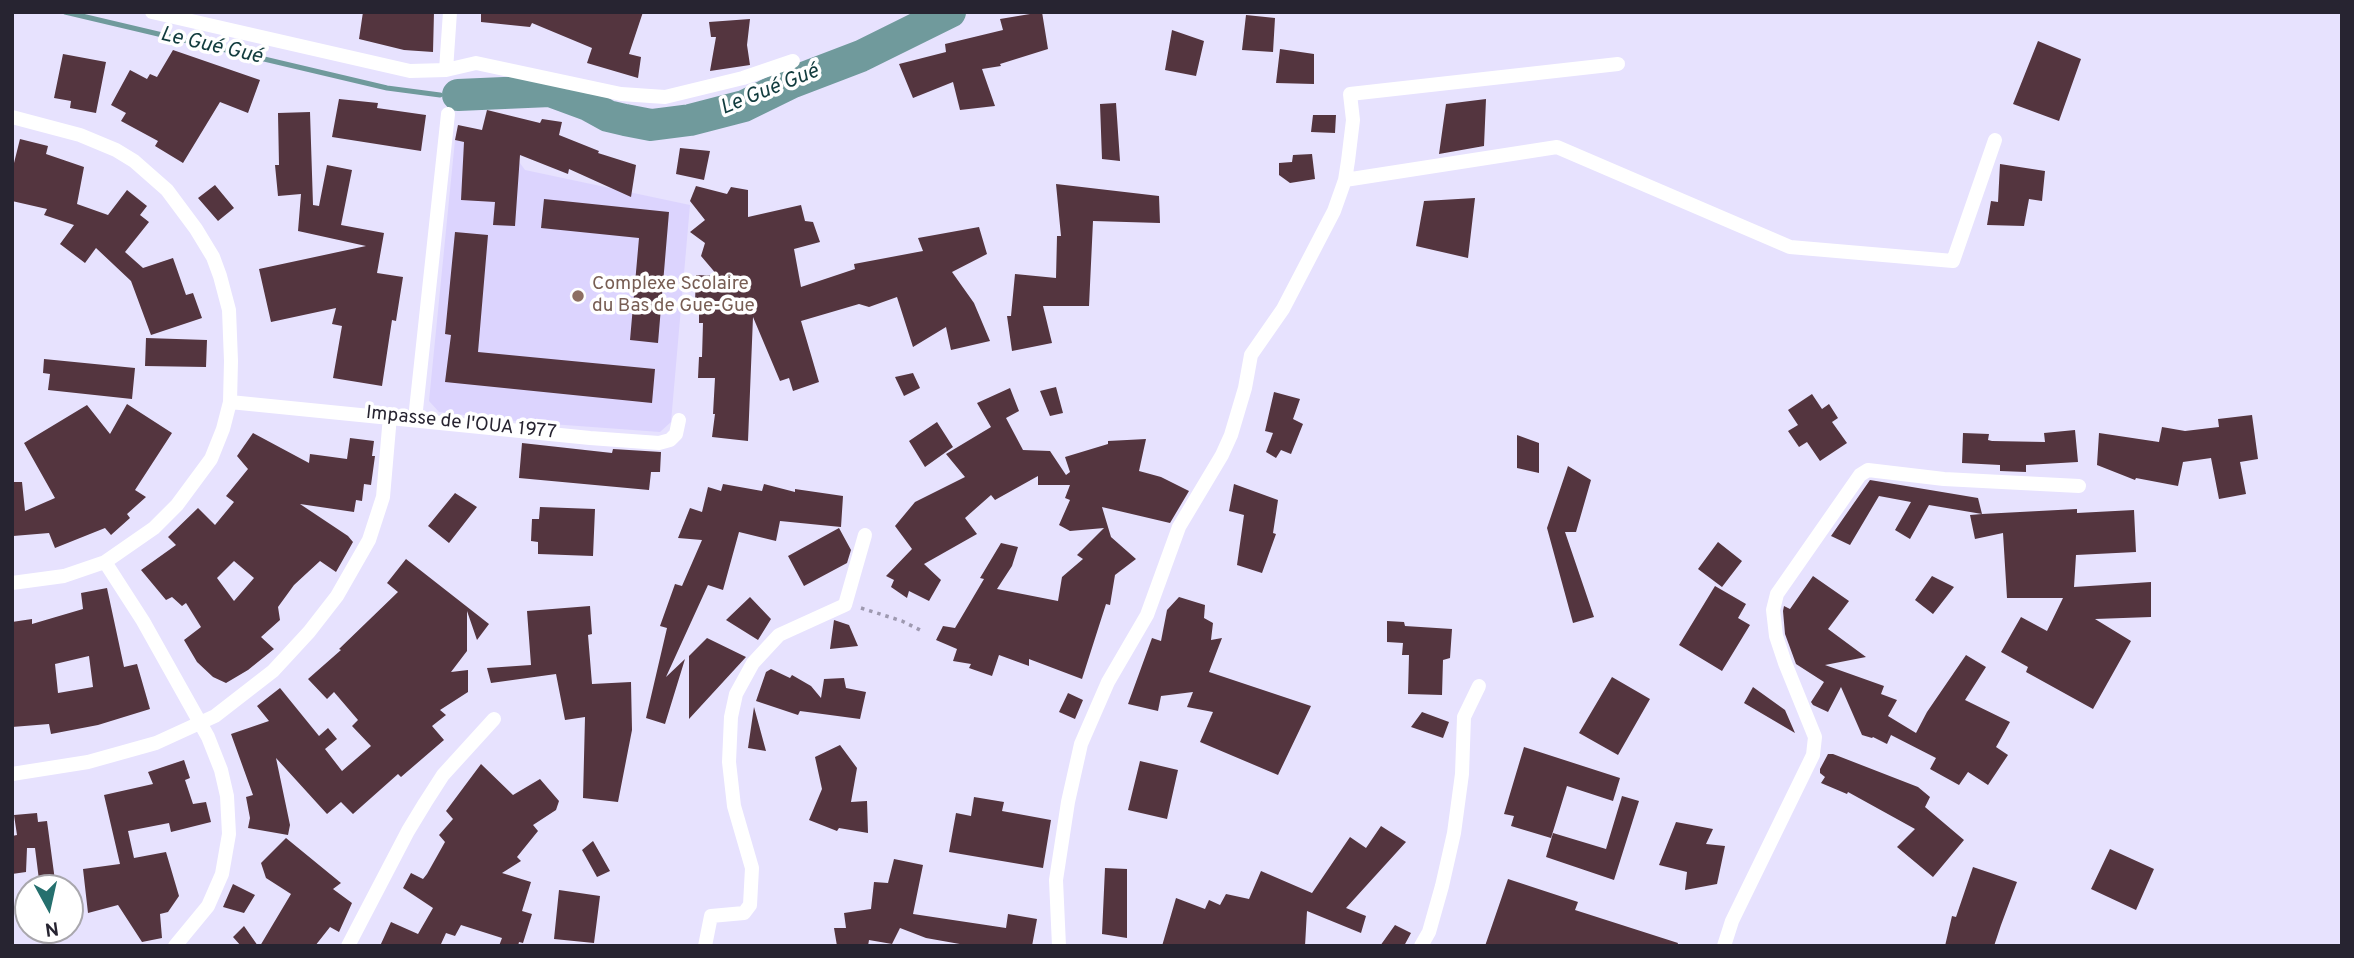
<!DOCTYPE html>
<html>
<head>
<meta charset="utf-8">
<style>
  body { margin:0 }
  #map { position:relative; width:2354px; height:958px; overflow:hidden; background:#e7e2fe; font-family:Overpass,sans-serif }
  canvas { display:block }
  .frame { position:absolute; inset:0; border:14px solid #272431; pointer-events:none }
  .north { position:absolute; left:14px; top:874px; width:70px; height:70px; box-sizing:border-box; background:#fff; border:2px solid #a9a7ad; border-radius:50%; rotate:172deg; font-size:19px; font-weight:700; line-height:28px; text-align:center; color:#272431 }
  .north::after { content:''; display:block; margin:auto; width:24px; height:32px; background:#25706e; clip-path:polygon(50% 0,100% 100%,50% 72%,0 100%) }
</style>
</head>
<body>
<div id="map">
<canvas width="2354" height="958"></canvas>
<div class="frame"></div>
<div class="north">N</div>
</div>
<script>
const c = document.querySelector('canvas').getContext('2d');
c.lineJoin = 'round';
function fillPath(path, color) {
  c.fillStyle = color;
  c.fill(path, 'evenodd');
}
function toPath(rows) {
  const path = new Path2D();
  for (const r of rows) {
    path.moveTo(r[0], r[1]);
    for (let i = 2; i < r.length; i += 2) path.lineTo(r[i], r[i + 1]);
  }
  return path;
}
function trace(path, color, width, dash) {
  c.strokeStyle = color;
  c.lineWidth = width;
  c.lineCap = dash ? 'butt' : 'round';
  c.setLineDash(dash || []);
  c.stroke(path);
}
function label(font, color, halo, rows, align = 'center') {
  c.font = font + ' Overpass,sans-serif';
  c.lineWidth = 7;
  c.setLineDash([]);
  c.textBaseline = 'middle';
  c.strokeStyle = halo;
  c.fillStyle = color;
  for (const [text, x, y, turn = 0] of rows) {
    c.save();
    c.translate(x, y);
    c.rotate((+turn || 0) * Math.PI / 180);
    c.textAlign = isNaN(turn) ? turn : align;
    if (halo) c.strokeText(text, 0, 0);
    c.fillText(text, 0, 0);
    c.restore();
  }
}
fillPath(toPath([
  [455,140,514,155,525,170,690,205,671,422,660,432,524,422,439,412,429,401]
]), '#dcd4fe');
trace(toPath([
  [65,12,387,88,440,95]
]), '#709a9c', 5);
trace(toPath([
  [458,95,550,91,588,105,608,116,625,120,651,125,690,120,744,106,793,82,861,56,950,12]
]), '#709a9c', 32);
fillPath(toPath([
  [363,12,434,12,433,52,404,50,359,39],
  [481,12,643,12,629,54,641,57,638,78,587,63,592,48,532,23,530,27,481,22],
  [1042,12,1048,49,1000,64,1001,66,982,69,995,106,960,110,953,82,913,98,899,64,946,52,945,44,1003,30,1000,19],
  [1246,15,1275,18,1273,52,1242,50],
  [750,19,747,45,750,65,710,71,716,37,711,37,709,22],
  [1172,30,1204,41,1196,76,1165,70],
  [2038,41,2081,59,2059,121,2013,104],
  [1280,49,1314,54,1314,84,1276,83],
  [173,50,260,80,248,113,220,102,183,163,155,146,158,141,121,121,126,113,111,105,130,70,147,79,150,74,157,77],
  [63,54,106,62,96,113,70,108,71,101,54,98],
  [339,99,378,103,377,108,426,115,421,151,332,137],
  [1486,99,1484,146,1439,154,1446,104],
  [1116,103,1120,161,1102,159,1100,104],
  [487,110,540,123,542,119,562,122,559,135,599,151,598,153,636,165,631,197,569,169,568,174,520,155,515,226,493,225,495,202,461,200,464,142,455,140,458,125,482,130],
  [310,112,313,205,319,206,327,165,352,170,341,225,384,233,377,273,403,277,396,321,392,320,382,386,333,378,342,326,332,324,336,308,271,322,259,269,366,246,298,231,301,194,278,196,275,165,279,165,278,113],
  [1313,115,1336,115,1335,133,1311,132],
  [20,139,48,146,46,154,84,167,77,204,108,215,127,190,147,206,140,215,149,222,125,252,143,268,173,258,186,295,193,293,202,318,151,335,131,281,96,248,85,263,60,244,74,225,44,215,47,209,12,201,12,162,14,163],
  [680,148,710,151,704,180,676,174],
  [1312,154,1315,179,1290,183,1279,175,1279,163,1292,162,1293,155],
  [2000,164,2045,171,2042,201,2029,199,2024,226,1987,225,1991,201,1998,202],
  [1056,184,1159,196,1160,223,1093,221,1089,306,1043,306,1052,343,1012,351,1007,316,1011,316,1015,274,1056,278,1057,236,1061,236],
  [215,185,234,208,218,221,198,198],
  [696,186,727,194,731,187,748,190,748,217,801,205,805,221,813,222,820,242,794,249,801,287,855,269,854,264,923,251,918,238,979,227,987,254,952,272,974,303,990,341,951,350,946,327,913,347,897,297,869,307,859,304,801,321,819,382,793,391,789,378,780,381,753,317,748,441,712,437,715,414,713,414,715,378,698,378,699,357,702,357,703,323,699,323,699,302,695,302,696,275,718,276,701,256,705,243,690,232,705,220,690,201],
  [1475,198,1468,258,1416,246,1424,201],
  [544,199,669,212,658,343,630,340,639,238,541,228],
  [455,232,488,235,478,352,655,369,652,403,445,382,451,335,445,334],
  [146,338,207,340,206,367,145,366],
  [44,359,135,368,132,399,48,390,50,374,43,373],
  [913,373,920,388,904,396,895,377],
  [1056,387,1063,413,1050,416,1040,391],
  [1010,388,1019,411,1006,418,1023,450,1050,451,1066,475,1070,472,1065,457,1108,444,1108,441,1146,439,1139,471,1161,477,1189,491,1170,523,1102,507,1111,537,1136,559,1115,575,1110,605,1106,604,1082,679,1029,659,1029,666,999,655,992,676,969,668,971,664,953,661,957,649,936,640,943,626,955,628,984,579,980,578,1001,543,1018,547,1012,566,997,589,1058,601,1062,577,1083,559,1077,555,1104,528,1070,531,1059,525,1070,500,1065,498,1070,485,1038,485,1038,476,995,500,991,495,965,518,977,534,924,564,941,580,929,601,909,591,907,598,891,587,894,580,886,576,912,549,895,526,915,502,965,477,946,454,991,427,977,403],
  [1274,392,1300,399,1293,419,1303,424,1291,454,1281,450,1276,458,1266,452,1273,433,1265,431],
  [1812,394,1822,409,1829,404,1838,418,1832,422,1847,443,1820,461,1807,442,1799,447,1788,431,1798,425,1788,410],
  [127,404,172,433,135,490,146,497,127,514,130,518,111,535,105,528,55,548,49,533,13,536,12,482,22,482,25,511,55,498,24,443,87,405,110,434],
  [2252,415,2258,459,2240,462,2246,494,2219,499,2211,458,2183,462,2178,486,2136,478,2135,480,2097,465,2099,433,2159,442,2162,427,2185,431,2219,427,2218,419],
  [937,422,953,447,925,467,909,441],
  [2075,430,2078,462,2026,465,2026,472,2000,471,2000,465,1962,463,1963,433,1989,434,1988,440,1992,441,2045,442,2044,433],
  [253,433,309,463,310,454,347,459,350,438,374,441,372,456,375,456,371,485,364,484,362,501,356,500,354,512,300,504,348,536,353,542,336,572,320,561,294,585,278,607,280,620,261,637,274,649,248,670,226,683,213,677,197,662,184,640,201,627,186,603,182,606,172,597,166,600,141,570,176,545,168,537,198,508,215,525,234,502,226,496,248,469,237,456],
  [234,561,254,578,234,601,217,578],
  [1517,435,1539,443,1539,473,1517,468],
  [522,443,612,453,613,449,661,452,660,472,651,472,649,490,519,478],
  [1568,466,1591,480,1576,532,1565,532,1594,617,1573,623,1547,528],
  [1870,480,1978,498,1982,514,2077,509,2077,513,2134,510,2136,552,2076,555,2074,587,2151,582,2151,617,2095,619,2131,641,2093,709,2026,672,2028,667,2001,652,2021,617,2047,631,2063,598,2007,598,2003,533,1975,539,1970,515,1982,514,1929,505,1910,539,1895,530,1911,502,1879,496,1850,545,1831,536],
  [723,484,762,491,764,484,795,492,795,489,843,496,841,527,780,521,776,541,739,532,723,590,708,585,666,677,685,659,665,724,646,718,667,628,660,626,675,584,682,586,702,540,678,538,690,508,702,512,708,487,721,491],
  [1234,484,1278,500,1273,533,1276,534,1262,573,1237,565,1244,515,1229,511],
  [455,493,477,507,449,543,428,526],
  [540,507,595,509,593,556,538,554,538,542,531,541,532,519,539,519],
  [839,528,851,550,847,563,804,586,788,556],
  [1718,542,1742,561,1722,587,1698,569],
  [406,559,489,624,477,640,467,611,467,651,451,672,468,670,468,692,440,710,446,715,432,726,444,740,401,777,398,774,353,814,341,802,327,814,276,758,290,825,288,835,248,828,250,818,246,797,253,795,231,734,269,721,257,706,280,688,319,736,328,728,337,739,325,749,342,771,371,746,352,726,358,720,334,692,327,699,308,679,341,650,339,649,398,592,387,583],
  [1813,576,1849,601,1828,629,1866,657,1825,665,1884,686,1881,694,1897,700,1888,716,1916,733,1927,712,1966,655,1986,667,1965,700,2010,722,1996,747,2008,755,1988,785,1968,772,1959,785,1930,769,1936,758,1891,735,1887,744,1873,737,1872,738,1862,735,1841,687,1828,712,1813,705,1811,702,1824,682,1796,664,1785,634,1783,611,1784,606,1790,609],
  [1932,576,1954,587,1933,614,1915,600],
  [1715,586,1746,604,1738,618,1750,625,1722,671,1679,645],
  [107,588,124,667,137,664,150,709,98,725,51,734,49,724,12,727,12,622,32,619,32,624,83,609,81,593],
  [89,656,93,687,58,693,55,664],
  [750,597,771,619,758,640,726,620],
  [1179,597,1205,605,1204,618,1213,623,1211,640,1222,638,1209,672,1311,706,1278,775,1200,742,1213,712,1187,707,1193,692,1161,696,1158,711,1128,704,1152,638,1161,641,1167,610],
  [590,606,592,634,588,635,592,684,631,682,632,730,618,802,583,798,585,717,565,720,556,674,491,683,487,668,531,665,527,611],
  [834,620,849,625,858,646,830,649],
  [1387,621,1404,622,1405,626,1452,629,1450,658,1443,660,1442,695,1408,694,1409,655,1402,655,1403,643,1387,642],
  [707,638,746,657,689,719,689,656],
  [771,669,790,678,792,675,811,686,821,698,824,679,844,678,846,688,866,692,860,719,800,711,798,715,756,701,766,672],
  [1612,677,1650,699,1618,755,1579,733],
  [1753,687,1785,710,1795,733,1744,703],
  [1068,693,1083,700,1075,719,1059,712],
  [754,707,766,751,748,748],
  [1422,712,1449,722,1443,738,1411,727],
  [840,745,857,768,851,802,867,801,868,833,839,828,837,831,809,820,822,789,815,757],
  [1524,747,1620,778,1613,801,1567,786,1551,838,1511,826,1514,816,1504,814],
  [1828,754,1833,754,1918,787,1930,797,1925,807,1964,840,1933,877,1897,847,1915,829,1848,792,1847,794,1821,783,1825,777,1820,773,1820,769],
  [184,760,190,778,185,780,193,804,206,802,211,822,171,832,169,823,128,831,134,858,166,852,179,896,168,912,160,914,162,938,142,942,118,905,88,913,83,869,120,864,104,795,153,784,148,772],
  [1140,761,1178,770,1167,819,1128,810],
  [481,764,513,795,540,779,559,801,556,810,533,825,538,831,517,857,521,861,502,873,531,882,522,911,532,914,523,943,519,942,518,946,499,946,502,938,461,925,455,936,446,933,441,944,444,946,380,946,391,922,418,934,433,908,403,888,411,873,423,879,427,874,445,842,439,835,453,819,446,811],
  [1622,796,1639,801,1614,880,1546,857,1553,833,1606,849],
  [974,797,1004,802,1002,811,1051,820,1043,868,949,852,956,813,971,816],
  [37,813,38,822,47,821,56,888,40,888,35,848,27,848,26,872,12,874,12,836,17,835,14,815],
  [1676,822,1713,829,1706,844,1725,846,1717,884,1685,890,1687,872,1659,865],
  [1381,826,1406,842,1346,908,1366,916,1361,933,1307,911,1305,946,1162,946,1176,898,1205,909,1209,900,1220,905,1226,894,1249,899,1261,871,1312,893,1350,837,1366,848],
  [286,838,341,883,333,889,352,903,339,932,330,927,315,946,260,946,291,894,266,878,261,863],
  [593,841,610,871,597,877,582,850],
  [2110,849,2154,869,2136,910,2091,889],
  [894,859,923,865,913,914,1006,928,1008,914,1037,919,1032,946,971,946,926,938,900,928,892,944,869,940,868,946,837,946,834,928,846,928,844,913,871,909,874,882,888,883],
  [1973,867,2017,882,2001,925,1994,946,1945,946,1952,916,1956,917],
  [1105,868,1127,869,1127,938,1102,934],
  [1508,879,1578,902,1575,910,1678,943,1677,946,1485,946],
  [233,884,255,895,244,913,223,907],
  [559,890,600,896,594,943,554,939],
  [1395,925,1411,933,1404,946,1380,946],
  [244,926,258,946,241,946,233,937]
]), '#54353f');
trace(toPath([
  [861,608,902,621,922,631]
]), '#9e99b0', 3.5, [3.5, 5]);
trace(toPath([
  [152,12,410,71,446,70,476,63,621,94,665,97,743,78,793,61],
  [446,70,450,12],
  [12,117,80,135,116,150,134,161,167,190,196,229,213,257,220,276,229,310,231,361,230,402,223,429,211,459,177,505,154,528,105,562,64,576,12,583],
  [1345,180,1557,147,1790,247,1953,261,1995,140],
  [230,402,590,438,659,443,670,440,676,434,679,420],
  [415,419,448,114],
  [105,562,143,621,208,737,221,770,227,796,229,834,222,874,208,906,175,946],
  [12,774,88,762,156,743,215,716,273,671,309,632,337,596,369,540,383,497,390,416],
  [348,946,408,831,425,803,443,775,494,719],
  [705,946,711,916,744,913,750,905,752,868,734,806,729,762,731,717,736,694,753,663,779,635,845,605,865,535],
  [1059,946,1056,880,1068,802,1081,744,1108,682,1147,615,1179,527,1222,455,1231,435,1245,388,1251,355,1283,309,1334,211,1345,180,1348,161,1353,120,1350,94,1618,64],
  [1421,946,1429,932,1442,886,1454,833,1462,774,1464,717,1479,686],
  [1724,946,1732,921,1813,755,1815,737,1785,663,1776,636,1773,610,1777,594,1860,475,1868,470,1944,479,2079,486]
]), '#fff', 14);
for (const [x, y, r, color] of [
  [578,296,7,"#8d6e63"]
]) {
  const dot = new Path2D();
  dot.arc(x, y, r, 0, 2 * Math.PI);
  c.fillStyle = color;
  c.fill(dot);
  trace(dot, '#fff', 2.5);
}
label('19px', '#785e54', '#fff', [
  ["Complexe Scolaire",592,285],
  ["du Bas de Gue-Gue",592,307]
], 'left');
label('19px', '#272431', '#fff', [
  ["Impasse de l'OUA 1977",461,424,6]
]);
label('italic 21px', '#123c3e', '#fff', [
  ["Le Gué Gué",211,47,13],
  ["Le Gué Gué",770,91,-22]
]);
</script>
</body>
</html>
